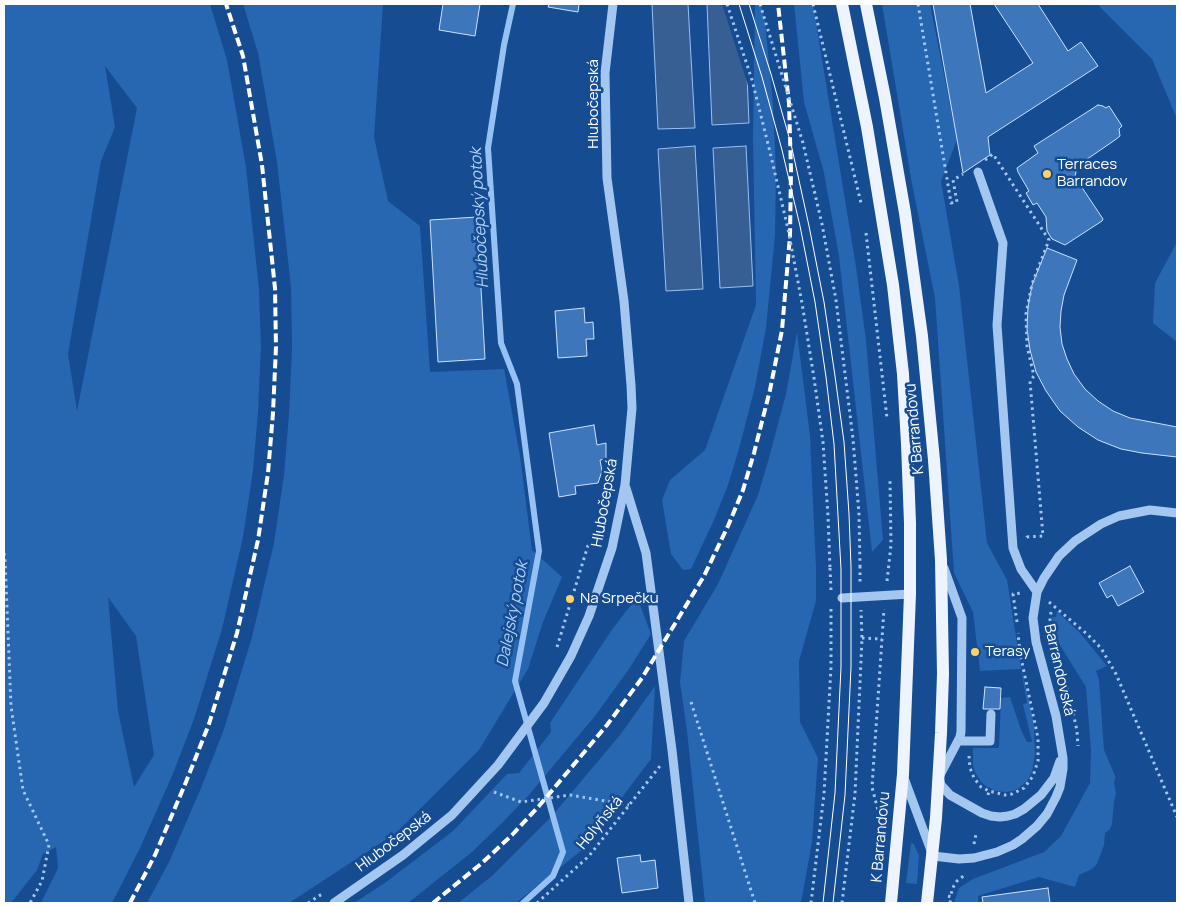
<!DOCTYPE html>
<html>
<head>
<meta charset="utf-8">
<style>
  body { margin:0 }
  #map { position:relative; width:1181px; height:907px; overflow:hidden; background:#154c92; font-family:Manrope,sans-serif }
  canvas { display:block }
  .frame { position:absolute; inset:0; border:5px solid #fff; pointer-events:none }
</style>
</head>
<body>
<div id="map">
<canvas width="1181" height="907"></canvas>
<div class="frame"></div>
</div>
<script>
const c = document.querySelector('canvas').getContext('2d');
c.lineJoin = 'round';
function fillPath(path, color) {
  c.fillStyle = color;
  c.fill(path, 'evenodd');
}
function toPath(rows) {
  const path = new Path2D();
  for (const r of rows) {
    path.moveTo(r[0], r[1]);
    for (let i = 2; i < r.length; i += 2) path.lineTo(r[i], r[i + 1]);
  }
  return path;
}
function trace(path, color, width, dash) {
  c.strokeStyle = color;
  c.lineWidth = width;
  c.lineCap = dash ? 'butt' : 'round';
  c.setLineDash(dash || []);
  c.stroke(path);
}
function label(font, color, halo, rows, align = 'center') {
  c.font = font + ' Manrope,sans-serif';
  c.lineWidth = 5;
  c.setLineDash([]);
  c.textBaseline = 'middle';
  c.strokeStyle = halo;
  c.fillStyle = color;
  for (const [text, x, y, turn = 0] of rows) {
    c.save();
    c.translate(x, y);
    c.rotate((+turn || 0) * Math.PI / 180);
    c.textAlign = isNaN(turn) ? turn : align;
    if (halo) c.strokeText(text, 0, 0);
    c.fillText(text, 0, 0);
    c.restore();
  }
}
fillPath(toPath([
  [4,4,210,4,227,60,246,167,259,289,261,347,258,412,253,471,243,537,222,629,194,719,172,776,140,848,112,903,41,903,58,868,56,847,43,854,37,870,11,903,4,903],
  [105,66,137,108,77,411,68,354,101,161,115,127],
  [108,597,136,636,154,755,134,787,118,711],
  [243,4,383,4,374,137,388,201,420,226,430,372,504,369,520,456,532,550,562,577,543,622,528,669,479,750,396,833,289,903,147,903,169,862,201,788,224,729,252,637,274,543,284,475,289,414,292,347,291,287,277,162,258,53],
  [755,4,761,4,765,22,773,104,776,172,775,235,766,328,755,387,739,449,728,485,714,520,691,569,683,570,671,554,662,500,670,480,705,450,756,305,753,138],
  [794,4,813,4,856,267,866,340,883,540,872,552,839,256,824,173,804,102],
  [882,4,930,4,957,140,941,181,959,286,987,543,1007,580,1021,668,1031,709,1034,726,1035,754,1032,772,1027,781,1019,788,1013,791,1006,792,996,791,987,787,981,782,975,772,973,765,973,748,999,748,1001,698,1010,697,1021,730,1027,742,1032,742,1023,704,1027,703,1021,669,980,671,973,612,954,573,935,298,912,184],
  [1097,4,1177,4,1177,119,1152,59],
  [1177,242,1177,342,1153,323,1155,283],
  [797,332,810,436,816,567,816,601,799,661,800,722,818,758,812,842,801,903,705,903,687,731,680,682,684,641,718,584,758,495,769,458,786,394],
  [637,597,651,634,629,669,595,716,528,796,501,824,472,852,408,903,354,903,386,882,453,831,507,774,519,773,551,732,550,723,611,631],
  [1057,611,1081,634,1107,666,1096,671,1099,680,1104,750,1116,778,1115,778,1114,783,1116,793,1114,802,1112,824,1110,829,1105,833,1104,845,1097,864,1092,869,1079,875,1075,887,1039,877,978,896,978,903,954,903,959,888,973,879,1044,852,1061,836,1090,783,1091,751,1086,687,1058,642,1052,617,1056,617],
  [655,686,651,759,582,850,516,903,458,903,493,875,551,817,620,735],
  [911,843,914,844,919,856,917,884,906,883]
]), '#2766b1');
const water = toPath([
  [652,4,688,4,695,128,658,129,652,4],
  [707,4,744,4,749,123,712,125,707,4],
  [695,146,703,289,666,291,658,149,695,146],
  [746,146,753,286,720,288,713,148,746,146]
]);
fillPath(water, '#375f93');
trace(water, '#96c1f4', 1);
fillPath(toPath([
  [722,4,747,4,751,97,747,82]
]), '#154c92');
trace(toPath([
  [513,4,504,45,488,148,501,343,517,384,539,551,515,681,563,852,553,876,523,903]
]), '#96c1f4', 6);
const building = toPath([
  [443,4,480,4,475,36,439,30,443,4],
  [549,4,579,4,578,12,548,7,549,4],
  [933,4,970,4,986,93,1033,63,994,4,1038,4,1068,51,1081,42,1098,66,988,137,990,155,963,173,933,4],
  [1098,105,1103,106,1106,108,1109,106,1122,126,1119,129,1120,136,1115,140,1077,166,1075,177,1103,219,1102,221,1065,245,1052,239,1047,231,1046,217,1037,203,1033,205,1026,193,1029,191,1018,172,1017,168,1038,153,1034,146,1098,105],
  [477,217,485,359,438,362,430,220,477,217],
  [1047,248,1077,260,1064,295,1061,311,1060,327,1062,344,1067,359,1074,374,1085,389,1098,401,1113,411,1130,418,1177,427,1177,457,1142,453,1121,449,1098,440,1078,427,1060,411,1046,391,1036,372,1030,350,1027,329,1028,307,1032,285,1047,248],
  [584,308,585,323,593,322,594,339,586,339,587,356,558,358,555,311,584,308],
  [594,425,597,445,606,443,606,459,600,460,602,471,598,483,575,486,576,494,559,497,549,433,594,425],
  [1130,566,1144,592,1118,606,1112,595,1107,598,1099,583,1130,566],
  [985,687,1001,688,1000,709,983,709,985,687],
  [640,855,641,862,655,860,658,888,622,893,617,858,640,855],
  [1048,888,1050,903,983,903,982,897,1048,888]
]);
fillPath(building, '#3d76ba');
trace(building, '#cbe1fc', 1);
trace(toPath([
  [813,4,861,203],
  [918,4,951,203,957,202,953,180,963,174],
  [985,160,993,154,1049,240,1032,284,1026,314,1027,346,1034,376,1030,381,1043,536,1027,537,1027,538],
  [866,233,887,418],
  [4,553,5,559,11,706,23,790,49,845,42,881,30,903],
  [860,566,860,584],
  [830,568,831,590],
  [887,581,891,545,890,480],
  [1049,602,1087,634,1101,648,1116,674,1177,817],
  [1051,612,1050,620,1072,707,1077,731,1078,746],
  [1017,622,1013,594,1022,593],
  [862,638,882,639],
  [557,647,589,542],
  [691,702,755,903],
  [969,756,970,768,974,778,981,787,989,791],
  [494,792,521,802,570,795,629,805],
  [988,795,989,791,1005,795,1012,794,1024,788,1033,776,1038,761,1038,738,1020,653,1018,633],
  [881,822,872,787,884,609],
  [974,844,976,834],
  [948,896,951,897,952,889,957,881,966,874],
  [308,903,322,894],
  [537,903,589,856,660,766],
  [811,903,824,794,831,667,831,606],
  [842,903,855,794,862,638,861,610],
  [950,903,951,897]
]), '#a4c7f1', 3, [2.5, 4]);
trace(toPath([
  [978,172,1003,243,997,325,1013,548,1021,569,1037,592],
  [626,488,646,553,672,750,689,903],
  [944,568,962,618,961,732,960,737,939,777,941,785,950,795,982,813,991,816,1000,817,1008,816,1015,814,1024,809,1041,795,1054,778,1060,761],
  [842,598,910,594],
  [958,741,990,741,991,714],
  [904,778,933,856,959,859,974,858,997,852,1013,845,1022,839,1037,826,1047,814,1056,797,1060,787,1063,769,1063,758,1056,716,1036,642,1033,618,1037,592,1044,578,1059,556,1075,541,1101,524,1119,516,1150,510,1177,513],
  [334,903,403,855,452,815,498,765,544,703,571,656,589,616,612,548,625,485,632,408,631,385,624,301,607,178,605,73,613,4]
]), '#a4c7f1', 9);
trace(toPath([
  [842,4,867,127,893,285,903,374,907,444,910,523,910,594,903,774,891,903],
  [866,4,885,98,905,213,922,336,934,460,941,560,943,674,941,733,936,818,927,903]
]), '#eef4ff', 12);
trace(toPath([
  [739,4,762,77,782,150,800,226,815,302,826,377,834,444,841,569,841,667,835,793,823,903],
  [749,4,771,74,791,144,809,226,824,302,835,376,844,442,849,514,851,567,851,667,845,795,833,903]
]), '#fff', 1);
trace(toPath([
  [130,903,155,855,186,782,209,724,237,633,258,540,268,473,273,413,276,347,275,288,262,165,243,56,226,4],
  [433,903,482,863,512,835,539,806,607,725,642,678,704,576,728,526,743,490,754,453,770,390,782,330,790,236,791,171,789,103,778,4]
]), '#fff', 4, [9, 4]);
trace(toPath([
  [727,4,752,80,770,152,788,229,802,303,814,378,823,442,828,516,830,568],
  [760,4,803,143,822,224,836,300,853,439,859,514,860,566]
]), '#a4c7f1', 3, [2.5, 4]);
for (const [x, y, r, color] of [
  [1047,174,5,"#ffd264"],
  [570,599,5,"#ffd264"],
  [975,652,5,"#ffd264"]
]) {
  const dot = new Path2D();
  dot.arc(x, y, r, 0, 2 * Math.PI);
  c.fillStyle = color;
  c.fill(dot);
  trace(dot, '#154c92', 2);
}
label('15px', '#fff', '#154c92', [
  ["Hlubočepská",594,104,-90],
  ["K Barrandovu",915,429,-95],
  ["Hlubočepská",605,503,-80],
  ["Barrandovská",1059,670,77],
  ["Holyňská",600,823,-51],
  ["K Barrandovu",881,837,-85],
  ["Hlubočepská",394,842,-37]
]);
label('15px', '#fff', '#154c92', [
  ["Terraces",1057,165],
  ["Barrandov",1057,182],
  ["Na Srpečku",580,599],
  ["Terasy",985,652]
], 'left');
label('italic 16px', '#b0d1f8', '#154c92', [
  ["Hlubočepský potok",480,218,-93],
  ["Dalejský potok",513,614,-79]
]);
</script>
</body>
</html>
